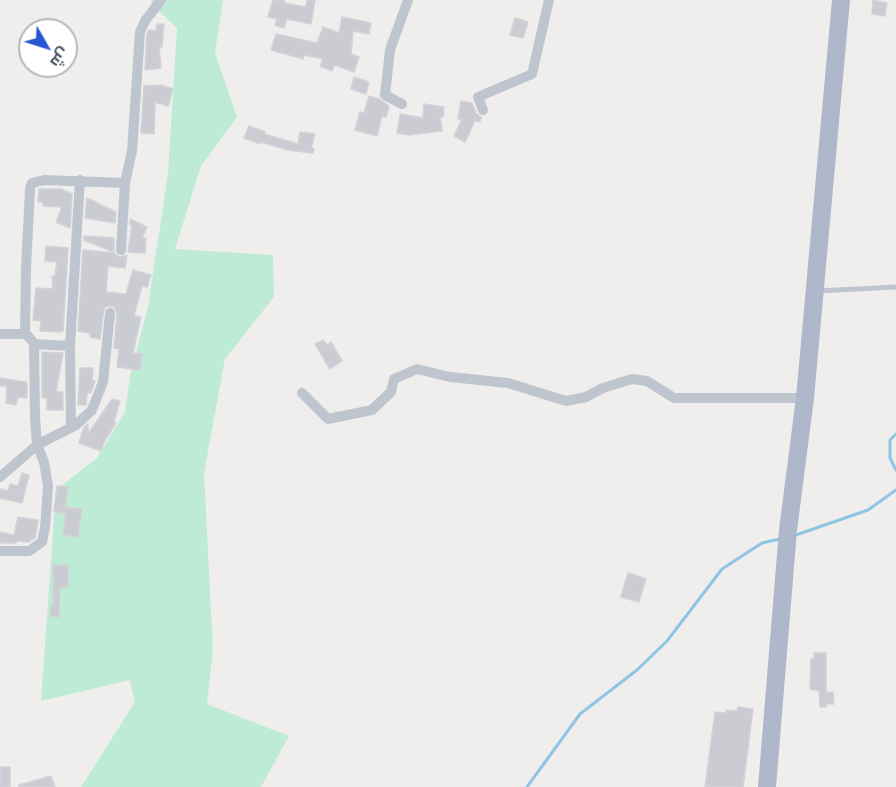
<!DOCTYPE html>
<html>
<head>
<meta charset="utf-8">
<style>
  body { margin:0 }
  #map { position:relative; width:896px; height:787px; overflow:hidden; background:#f0eeed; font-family:Inter,Cairo,sans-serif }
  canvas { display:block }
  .north { position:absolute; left:18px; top:18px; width:60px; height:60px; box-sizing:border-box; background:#fff; border:2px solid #b5b8bd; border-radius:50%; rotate:129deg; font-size:16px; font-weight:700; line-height:24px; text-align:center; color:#474e59 }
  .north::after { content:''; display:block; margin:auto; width:21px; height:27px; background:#2756d0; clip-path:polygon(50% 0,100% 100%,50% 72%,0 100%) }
</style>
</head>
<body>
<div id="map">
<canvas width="896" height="787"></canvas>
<div class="north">ش</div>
</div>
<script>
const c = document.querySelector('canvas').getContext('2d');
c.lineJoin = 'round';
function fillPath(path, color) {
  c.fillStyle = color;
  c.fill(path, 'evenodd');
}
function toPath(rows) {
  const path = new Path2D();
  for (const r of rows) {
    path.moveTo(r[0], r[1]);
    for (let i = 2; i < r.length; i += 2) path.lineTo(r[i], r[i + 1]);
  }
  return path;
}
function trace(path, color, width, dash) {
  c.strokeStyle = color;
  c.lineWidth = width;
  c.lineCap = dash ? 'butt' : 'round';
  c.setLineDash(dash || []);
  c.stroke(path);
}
fillPath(toPath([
  [152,0,223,0,215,53,237,117,201,166,175,249,273,255,274,297,225,359,204,473,213,650,207,704,289,736,261,787,81,787,135,702,130,680,41,701,56,490,97,458,125,412,130,376,148,306,168,174,177,28,151,4]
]), '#beebd6');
trace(toPath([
  [896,434,890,440,890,458,896,470],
  [793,536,868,510,896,490],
  [527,787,580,714,637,670,667,641,722,569,762,543,780,539]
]), '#8fc5e4', 3);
const building = toPath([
  [273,0,285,0,284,3,306,7,307,0,315,0,311,24,287,19,284,28,275,25,277,19,268,17,273,0],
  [873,0,887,3,885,16,872,14,873,0],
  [342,17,371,23,369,34,353,31,351,54,359,57,354,72,335,65,332,71,320,66,323,59,304,55,303,59,271,50,276,34,317,43,323,27,339,33,342,17],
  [515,18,528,22,523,38,510,35,515,18],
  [157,24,164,24,162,47,159,47,161,68,145,70,147,34,149,30,156,31,157,24],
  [354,77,369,82,366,94,351,89,354,77],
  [160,85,173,89,168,106,155,102,154,134,141,133,144,86,160,85],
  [369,96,379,99,389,106,386,117,382,116,377,136,355,130,360,112,364,113,369,96],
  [461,101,472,103,476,113,481,117,480,122,475,121,465,142,454,136,462,119,458,119,461,101],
  [424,104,444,107,443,117,440,116,442,131,409,135,397,133,400,114,423,118,424,104],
  [249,126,265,132,264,134,298,144,300,132,315,134,311,148,314,149,313,153,287,150,261,142,260,144,244,138,249,126],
  [39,189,61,189,72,194,70,228,56,222,62,207,43,206,43,202,38,202,39,189],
  [87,198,116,212,115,223,85,218,87,198],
  [130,219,147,227,142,238,146,238,145,253,128,252,132,225,130,225,130,219],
  [84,236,114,238,114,252,84,240,84,236],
  [46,246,68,248,63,331,59,332,40,331,41,321,33,320,36,288,53,289,52,276,55,276,57,262,45,261,46,246],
  [83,250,114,253,120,257,127,255,125,268,108,266,106,292,126,294,133,270,151,275,147,287,142,286,134,316,141,317,133,353,142,354,140,370,117,367,119,349,114,348,117,313,114,307,107,306,104,309,100,339,90,337,90,333,78,331,83,250],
  [323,340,327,345,331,342,342,361,330,369,315,344,323,340],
  [42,352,63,353,56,392,63,392,63,410,47,410,47,398,42,398,42,352],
  [80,368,93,368,92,380,95,381,91,393,87,393,86,405,78,405,80,368],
  [0,378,25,382,27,383,27,398,18,397,16,405,6,403,7,386,0,386,0,378],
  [112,399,120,401,114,422,116,423,104,442,101,451,79,443,84,427,88,424,88,434,112,399],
  [22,473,29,475,22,503,0,498,0,489,8,491,10,484,18,486,22,473],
  [57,486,68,487,65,507,82,509,78,537,63,535,66,514,54,511,57,486],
  [18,517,38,520,35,538,28,542,17,541,16,543,0,543,0,532,14,535,18,517],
  [53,565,68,565,68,587,60,587,59,617,50,616,51,605,53,605,53,565],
  [628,573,646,579,639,602,621,597,628,573],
  [814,653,826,653,826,693,833,692,834,704,826,704,826,707,820,707,819,691,810,689,811,659,814,659,814,653],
  [738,707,753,709,743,787,705,787,715,712,726,713,726,710,737,711,738,707],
  [0,767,10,767,10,787,0,787,0,767],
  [51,776,55,787,19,787,19,785,51,776]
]);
fillPath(building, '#caccd2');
trace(building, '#d2d2d8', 1.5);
trace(toPath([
  [817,291,896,287]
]), '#bfc5ce', 5);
trace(toPath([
  [402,104,385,95,390,50,408,0],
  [483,110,478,97,532,74,549,0],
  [121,250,125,183],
  [0,334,25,334,30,338,34,344,35,417,37,445,44,462,48,486,45,528,42,542,29,551,0,551],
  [25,334,26,268,30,189,32,183,44,180,125,183,132,151,140,32,145,21,161,0],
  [34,344,70,346,71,428],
  [70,346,80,180],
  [302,393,328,419,372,410,391,392,394,379,417,369,450,377,508,383,566,401,586,397,603,388,632,379,647,381,674,398,805,398],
  [0,477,37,445,76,425,92,410,103,382,110,313]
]), '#bfc5ce', 10);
trace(toPath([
  [767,787,788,530,805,398,841,0]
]), '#afb8ca', 18);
</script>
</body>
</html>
